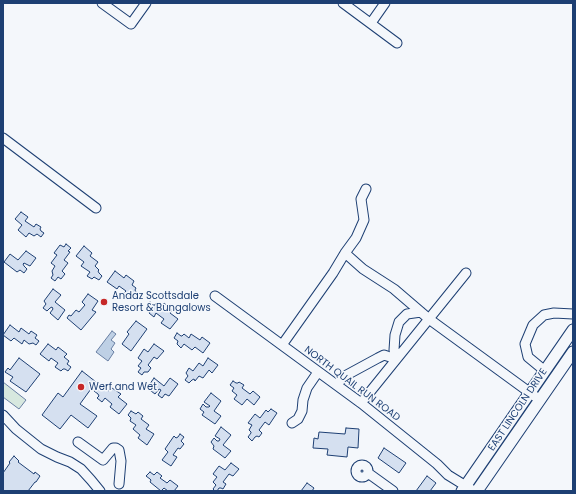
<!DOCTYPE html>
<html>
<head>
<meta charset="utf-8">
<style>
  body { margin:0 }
  #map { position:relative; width:576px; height:494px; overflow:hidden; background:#f4f7fb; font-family:Poppins,sans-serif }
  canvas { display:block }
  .frame { position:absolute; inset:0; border:4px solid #1d3f73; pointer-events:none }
</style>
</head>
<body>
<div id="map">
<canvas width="576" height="494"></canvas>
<div class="frame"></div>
</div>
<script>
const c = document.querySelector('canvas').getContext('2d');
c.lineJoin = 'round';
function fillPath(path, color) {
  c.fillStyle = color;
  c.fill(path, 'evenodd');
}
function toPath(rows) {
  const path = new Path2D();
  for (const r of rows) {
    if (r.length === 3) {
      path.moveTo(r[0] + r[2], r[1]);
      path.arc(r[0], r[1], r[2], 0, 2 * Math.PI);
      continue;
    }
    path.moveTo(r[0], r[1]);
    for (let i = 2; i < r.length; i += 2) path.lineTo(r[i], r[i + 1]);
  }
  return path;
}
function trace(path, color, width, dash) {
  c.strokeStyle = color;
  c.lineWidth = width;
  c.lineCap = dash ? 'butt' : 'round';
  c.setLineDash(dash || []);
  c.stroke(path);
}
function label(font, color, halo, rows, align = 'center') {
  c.font = font + ' Poppins,sans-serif';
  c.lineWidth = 3;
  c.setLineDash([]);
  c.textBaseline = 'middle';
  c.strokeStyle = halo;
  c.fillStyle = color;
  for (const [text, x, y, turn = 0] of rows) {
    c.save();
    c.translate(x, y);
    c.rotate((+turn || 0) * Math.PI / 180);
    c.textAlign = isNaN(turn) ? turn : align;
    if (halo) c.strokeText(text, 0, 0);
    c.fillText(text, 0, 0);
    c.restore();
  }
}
const green = toPath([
  [3,382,26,400,19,409,3,397,3,382]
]);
fillPath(green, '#d7e8df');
trace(green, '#687fa3', 1);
const water = toPath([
  [112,331,116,334,111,340,115,343,111,349,114,352,108,361,96,352,112,331]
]);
fillPath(water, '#bed0e5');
trace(water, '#687fa3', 1);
const building = toPath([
  [21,212,28,217,25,221,34,227,36,224,41,227,40,229,41,231,44,233,41,237,37,234,34,236,29,233,26,237,18,230,22,225,15,219,21,212],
  [66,244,71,248,68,251,70,252,64,260,68,263,62,271,65,274,61,279,58,277,55,281,51,278,53,275,52,271,55,266,51,263,57,255,54,253,60,245,64,247,66,244],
  [84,246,92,253,90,256,98,262,95,266,99,270,98,271,99,273,102,276,99,280,94,277,92,279,87,276,90,272,81,266,84,262,76,256,84,246],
  [26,251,36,258,30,266,24,263,23,264,24,266,27,269,24,273,20,270,17,272,4,262,10,254,18,260,26,251],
  [115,271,124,278,126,275,134,281,132,285,136,288,135,290,136,292,139,295,136,299,132,295,131,295,129,298,123,294,126,291,119,286,117,289,107,282,115,271],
  [53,289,61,295,55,302,65,310,58,320,50,313,53,309,52,307,50,308,47,311,43,308,46,304,44,301,53,289],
  [88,294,98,301,92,310,96,312,81,330,67,318,69,315,71,316,76,310,79,312,85,305,82,302,88,294],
  [150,302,153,305,155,305,156,303,161,307,164,303,172,310,170,313,178,319,170,329,161,323,164,319,156,313,154,317,149,313,151,310,146,306,150,302],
  [136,321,147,329,131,351,122,344,129,334,127,332,136,321],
  [10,325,19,332,21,328,29,334,31,331,37,335,35,338,39,341,36,345,33,343,29,344,24,340,22,344,14,338,11,341,3,335,10,325],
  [177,333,181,336,182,336,184,334,189,338,191,334,200,340,202,337,210,343,203,353,195,347,192,350,184,344,181,348,177,344,178,341,174,338,177,333],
  [48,344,56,350,58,347,67,354,64,357,69,361,67,364,71,367,68,371,65,369,63,369,61,371,55,367,58,363,51,358,49,361,40,354,48,344],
  [154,344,164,351,157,359,154,357,148,365,151,368,148,372,144,372,142,375,138,372,141,368,138,366,142,361,138,358,144,349,148,352,154,344],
  [19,358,40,374,26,392,10,381,13,377,5,372,8,368,10,370,19,358],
  [208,358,218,365,212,373,209,370,203,378,199,376,195,381,194,379,192,380,189,383,185,380,188,376,186,373,189,368,193,371,199,363,203,366,208,358],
  [82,371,96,382,80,404,97,416,88,428,71,415,60,429,42,415,58,393,63,397,82,371],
  [154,378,164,386,170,378,178,384,169,396,165,394,162,398,158,395,161,390,159,389,155,394,147,388,154,378],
  [233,381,236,383,238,383,239,382,244,385,242,388,250,394,253,391,260,397,254,405,247,399,242,405,234,399,237,395,232,391,234,388,230,385,233,381],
  [97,387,102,390,104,388,109,391,112,388,121,394,118,397,127,404,119,414,110,407,112,404,105,398,102,402,97,398,99,396,98,394,94,391,97,387],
  [211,393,221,401,214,411,221,416,215,424,202,415,204,412,200,409,203,404,206,407,209,407,210,406,204,402,211,393],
  [271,409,277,413,269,425,265,422,259,430,262,433,259,437,257,436,255,437,252,441,248,437,251,433,251,432,249,430,252,425,248,423,255,414,260,418,266,410,268,412,271,409],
  [131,411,136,414,138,412,143,416,141,419,149,425,146,429,154,434,147,445,138,438,140,435,133,429,136,425,130,421,131,418,128,415,131,411],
  [221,427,231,435,223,445,231,451,225,458,213,449,214,446,211,442,214,438,217,441,219,441,220,439,215,436,221,427],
  [346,428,359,429,358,448,348,447,347,457,327,455,328,449,313,448,314,438,318,439,319,432,345,434,346,428],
  [180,434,184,437,181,441,184,444,180,449,178,448,173,455,177,457,171,466,162,460,168,452,165,449,174,436,176,438,178,437,180,434],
  [384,448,406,463,399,473,378,458,384,448],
  [14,456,19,461,18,462,34,474,35,472,40,476,36,482,35,482,28,491,3,491,3,473,10,463,9,462,14,456],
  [231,463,239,469,233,476,229,474,223,482,226,484,223,489,221,488,219,488,217,491,215,491,213,489,216,485,213,482,217,477,213,474,219,466,225,470,231,463],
  [150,472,154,475,157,472,162,476,160,478,167,483,170,480,178,486,174,491,168,491,164,488,161,491,150,482,151,480,150,479,146,476,150,472],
  [427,476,436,483,430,491,416,491,427,476],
  [307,483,314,488,312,491,301,491,307,483]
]);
fillPath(building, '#d5e0f0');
trace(building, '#1d3f73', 1);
const minor = toPath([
  [102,3,131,24,146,3],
  [343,3,397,43],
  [371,23,385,3],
  [3,138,96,208],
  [366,189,361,199,364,220,356,238,345,253,363,269,394,289,429,319,540,400],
  [215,296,361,403,437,464,448,475,474,491],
  [282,345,333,273,345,253],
  [398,357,394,350,395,335,399,322,407,314,421,312],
  [545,371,528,357,525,344,533,325,544,315,554,313,573,314],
  [337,385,343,377,378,358,384,355,396,359],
  [361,403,466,273],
  [3,415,16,429,41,449,57,457,70,462,81,469,91,480,100,491],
  [292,423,298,419,302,411,303,400,307,388,318,372],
  [78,442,103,460,113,448,116,448,119,450,121,461,119,484],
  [362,471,6],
  [368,473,393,491]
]);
const major = toPath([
  [462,491,573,330],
  [477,491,573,352]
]);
trace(minor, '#1d3f73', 11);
trace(major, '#1d3f73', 13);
trace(minor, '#f4f7fb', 9);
trace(major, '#f4f7fb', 11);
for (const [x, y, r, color] of [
  [104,302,4,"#c62828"],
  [81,387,4,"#c62828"]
]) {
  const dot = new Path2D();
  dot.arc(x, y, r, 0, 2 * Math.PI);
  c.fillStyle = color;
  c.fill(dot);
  trace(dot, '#f4f7fb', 1.5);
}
label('10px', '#1d3f73', '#f4f7fb', [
  ["Andaz Scottsdale",112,296],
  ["Resort & Bungalows",112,308],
  ["Werf and Wet",89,387]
], 'left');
label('10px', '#1d3f73', '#f4f7fb', [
  ["NORTH QUAIL RUN ROAD",352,384,37],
  ["EAST LINCOLN DRIVE",518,410,-56]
]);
</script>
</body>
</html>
